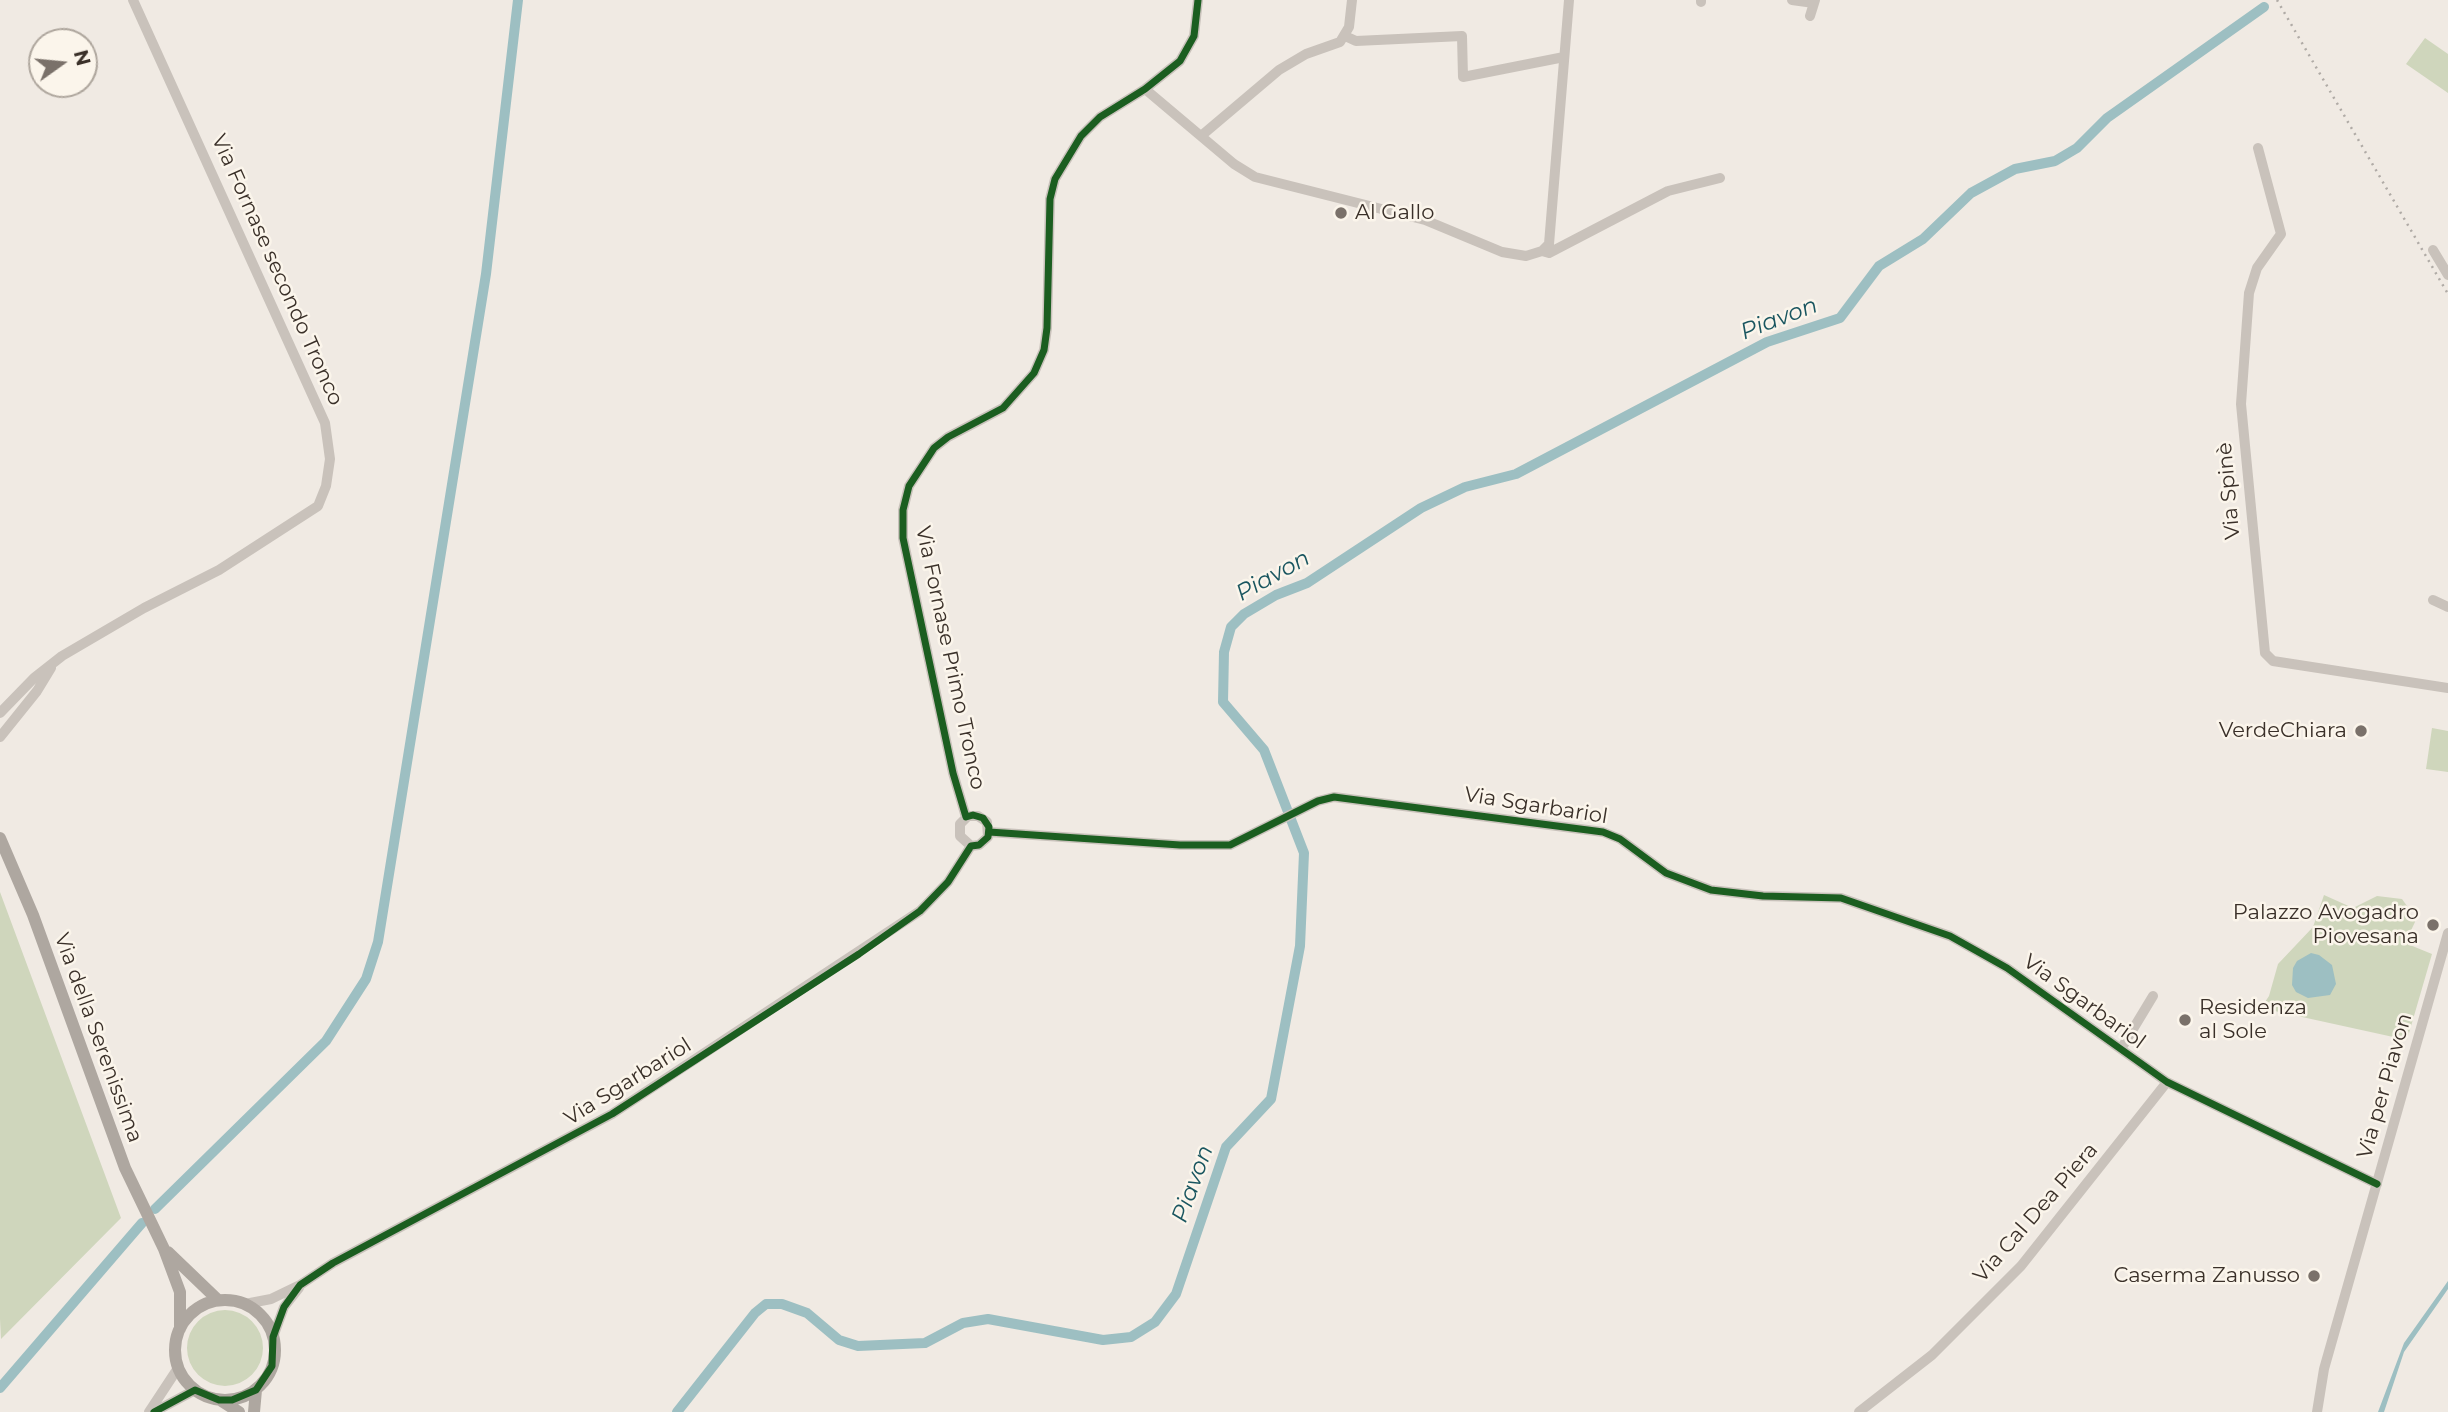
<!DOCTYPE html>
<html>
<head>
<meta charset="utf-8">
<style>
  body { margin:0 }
  #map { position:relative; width:2448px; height:1412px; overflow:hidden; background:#f0eae3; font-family:Montserrat,sans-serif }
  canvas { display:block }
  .north { position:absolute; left:28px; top:28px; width:70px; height:70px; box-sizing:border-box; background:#fbf5eb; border:2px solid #aea69d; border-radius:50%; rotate:75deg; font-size:19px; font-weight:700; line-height:28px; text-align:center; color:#3a3029 }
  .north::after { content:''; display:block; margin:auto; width:24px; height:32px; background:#7a716a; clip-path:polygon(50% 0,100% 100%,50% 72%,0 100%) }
</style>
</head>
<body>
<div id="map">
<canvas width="2448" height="1412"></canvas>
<div class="north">N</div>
</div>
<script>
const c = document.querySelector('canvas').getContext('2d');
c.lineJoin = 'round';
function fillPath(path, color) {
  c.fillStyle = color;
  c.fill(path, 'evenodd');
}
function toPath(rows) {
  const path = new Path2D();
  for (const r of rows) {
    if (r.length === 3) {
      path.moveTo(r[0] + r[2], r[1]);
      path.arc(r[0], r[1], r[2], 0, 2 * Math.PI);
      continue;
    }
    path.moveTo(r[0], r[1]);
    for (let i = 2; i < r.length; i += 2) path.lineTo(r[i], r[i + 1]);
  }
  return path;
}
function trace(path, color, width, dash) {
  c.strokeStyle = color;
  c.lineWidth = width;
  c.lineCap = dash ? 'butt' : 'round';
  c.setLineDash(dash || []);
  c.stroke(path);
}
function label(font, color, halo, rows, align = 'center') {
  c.font = font + ' Montserrat,sans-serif';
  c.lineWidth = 5;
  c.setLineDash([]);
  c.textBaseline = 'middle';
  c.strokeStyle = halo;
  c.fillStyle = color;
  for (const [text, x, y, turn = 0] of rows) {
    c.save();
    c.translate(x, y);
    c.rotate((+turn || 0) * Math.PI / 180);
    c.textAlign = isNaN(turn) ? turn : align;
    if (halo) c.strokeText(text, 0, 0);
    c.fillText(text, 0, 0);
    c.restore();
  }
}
fillPath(toPath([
  [2425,38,2448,54,2448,93,2406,64],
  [2432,728,2448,731,2448,772,2426,769],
  [0,892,121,1218,1,1339,0,1319],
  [2324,895,2353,908,2377,896,2402,899,2407,906,2415,922,2405,943,2432,954,2407,1040,2261,1008,2269,996,2278,964,2313,927],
  [225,1348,38]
]), '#cfd6bc');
fillPath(toPath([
  [2311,953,2319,955,2332,965,2336,984,2330,995,2308,998,2296,992,2292,985,2293,968,2297,961],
  [2448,1281,2448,1289,2404,1352,2384,1412,2378,1412,2404,1343]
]), '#9dbfc2');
trace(toPath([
  [155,1209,326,1041,366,979,378,942,486,274,518,0],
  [0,1388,142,1223],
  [677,1412,755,1313,766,1304,782,1304,807,1313,839,1340,858,1346,925,1343,963,1323,988,1319,1103,1340,1131,1337,1155,1322,1176,1294,1226,1147,1271,1099,1300,946,1304,853,1264,750,1223,702,1224,652,1231,627,1244,614,1276,595,1307,583,1421,508,1465,487,1516,474,1767,342,1840,318,1879,266,1923,239,1971,193,2015,169,2055,161,2077,148,2107,118,2264,7]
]), '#9dbfc2', 10);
trace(toPath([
  [1792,0,1814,3],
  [1701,2,1701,0],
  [1810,16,1815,0],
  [1345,36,1356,41,1462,36,1463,77,1564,57],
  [1145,89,1234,164,1255,177,1425,220,1502,252,1526,256,1542,251,1549,253,1668,191,1720,178],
  [1201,136,1279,70,1306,54,1340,42,1349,27,1352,0],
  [2258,148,2281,234,2257,268,2249,293,2241,404,2265,653,2273,661,2448,688],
  [2433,250,2448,275],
  [1542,251,1549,244,1569,0],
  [2433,600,2448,607],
  [0,713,34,678,62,656,144,608,219,570,318,506,326,486,330,459,325,423,133,0],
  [0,737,37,691,51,668],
  [966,817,953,773,903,538,903,510,909,486,934,448,948,437,1003,408,1034,373,1044,350,1047,328,1050,199,1055,179,1081,136,1100,117,1145,89,1180,61,1194,36,1198,0],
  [989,832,1180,845,1230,845,1318,801,1334,797,1603,832,1620,839,1666,873,1711,890,1763,896,1841,898,1950,936,2007,968,2167,1082,2377,1184],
  [2121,1049,2153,996],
  [245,1304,271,1299,300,1285,333,1263,612,1114,920,911,948,882,971,846,979,845,988,837,987,822,978,816,968,816,960,824,960,836,971,846],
  [273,1337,284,1307,299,1288],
  [149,1412,178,1368],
  [154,1412,195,1390],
  [1859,1412,1932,1355,2021,1266,2167,1082],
  [2317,1412,2324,1369,2448,933]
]), '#c9c2bb', 10);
trace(toPath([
  [0,838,33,915,125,1168,164,1249,180,1292,180,1329],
  [168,1252,218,1300],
  [225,1350,50],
  [220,1400,239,1412],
  [254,1412,256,1390]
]), '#aea7a0', 12);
trace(toPath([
  [2277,0,2448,294]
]), '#b0aba6', 2.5, [2, 5]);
trace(toPath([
  [989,832,1180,845,1230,845,1318,801,1334,797,1603,832,1620,839,1666,873,1711,890,1763,896,1841,898,1950,936,2007,968,2167,1082,2377,1184],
  [154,1412,195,1390,219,1400,232,1400,256,1390,272,1366,273,1337,284,1307,300,1285,333,1263,612,1114,859,954,920,911,948,882,971,846,979,845,988,837,989,827,983,818,973,815,966,817,953,773,903,538,903,510,909,486,934,448,948,437,1003,408,1034,373,1044,350,1047,328,1050,199,1055,179,1081,136,1100,117,1145,89,1180,61,1194,36,1198,0]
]), '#1b5e20', 7);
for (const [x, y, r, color] of [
  [1341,213,7,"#7a716a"],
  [2361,731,7,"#7a716a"],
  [2433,925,7,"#7a716a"],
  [2185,1020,7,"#7a716a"],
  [2314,1276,7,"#7a716a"]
]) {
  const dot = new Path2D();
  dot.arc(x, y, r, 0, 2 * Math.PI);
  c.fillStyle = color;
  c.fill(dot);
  trace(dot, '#fbf5eb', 2.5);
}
label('21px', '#3a3029', '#fbf5eb', [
  ["Al Gallo",1355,213,"left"],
  ["VerdeChiara",2347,731],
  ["Palazzo Avogadro",2419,913],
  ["Piovesana",2419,937],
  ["Residenza",2199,1008,"left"],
  ["al Sole",2199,1032,"left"],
  ["Caserma Zanusso",2300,1276]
], 'right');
label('21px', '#3a3029', '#fbf5eb', [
  ["Via Fornase secondo Tronco",277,270,66],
  ["Via Spinè",2229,491,-95],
  ["Via Fornase Primo Tronco",950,658,78],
  ["Via Sgarbariol",1536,806,9],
  ["Via Sgarbariol",2084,1002,36],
  ["Via della Serenissima",98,1038,70],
  ["Via Sgarbariol",628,1082,-32],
  ["Via per Piavon",2385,1086,-74],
  ["Via Cal Dea Piera",2036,1213,-49]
]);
label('italic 23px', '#1a5660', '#fbf5eb', [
  ["Piavon",1779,319,-21],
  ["Piavon",1273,576,-29],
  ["Piavon",1193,1184,-70]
]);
</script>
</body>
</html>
